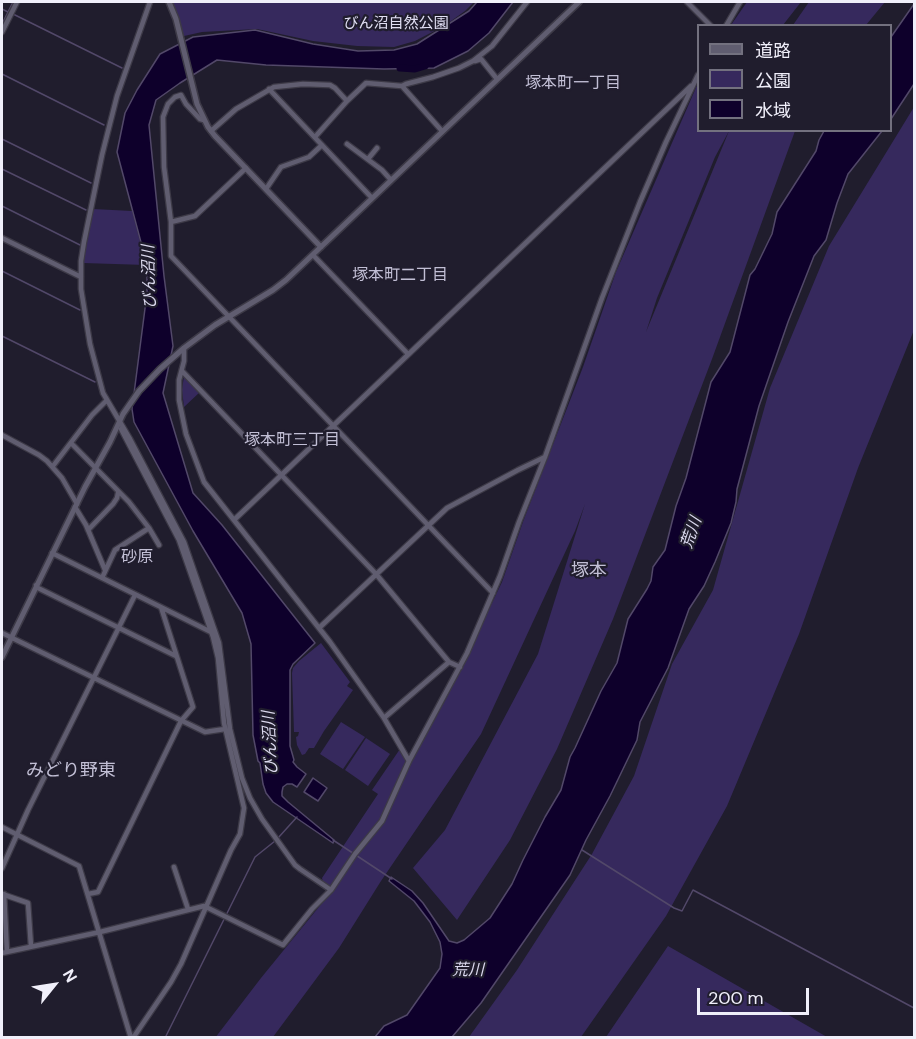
<!DOCTYPE html>
<html>
<head>
<meta charset="utf-8">
<style>
  body { margin:0 }
  #map { position:relative; width:916px; height:1039px; overflow:hidden; background:#201d2d; font-family:"DM Sans","Noto Sans JP",sans-serif }
  canvas { display:block }
  .frame { position:absolute; inset:0; border:3px solid #f0effa; pointer-events:none }
  .legend { position:absolute; left:697px; top:24px; width:195px; height:108px; box-sizing:border-box; background:#201d2d; border:2px solid #73717f; margin:0; padding:8px 10px; list-style:none; font-size:18px; color:#f0effa }
  .legend li { display:flex; align-items:center; gap:12px; height:30px }
  .legend b { width:30px; border:2px solid #73717f }
  .north { position:absolute; left:24px; top:955px; width:60px; height:60px; -webkit-text-stroke:4px #201d2d; paint-order:stroke; rotate:60deg; font-size:16px; font-weight:700; line-height:24px; text-align:center; color:#f0effa }
  .north::after { content:''; display:block; margin:auto; width:21px; height:27px; background:#f0effa; clip-path:polygon(50% 0,100% 100%,50% 72%,0 100%) }
  .scale { position:absolute; left:697px; top:988px; width:112px; height:27px; box-sizing:border-box; border:3px solid #f0effa; border-top:0; padding-left:8px; font-size:18px; line-height:21px; white-space:nowrap; color:#f0effa; -webkit-text-stroke:4px #201d2d; paint-order:stroke }
</style>
</head>
<body>
<div id="map">
<canvas width="916" height="1039"></canvas>
<div class="frame"></div>
<ul class="legend">
<li><b style="height:8px;background:#605d70"></b>道路</li>
<li><b style="height:16px;background:#36295d"></b>公園</li>
<li><b style="height:16px;background:#0e002b"></b>水域</li>
</ul>
<div class="north">N</div>
<div class="scale">200 m</div>
</div>
<script>
const c = document.querySelector('canvas').getContext('2d');
c.lineJoin = 'round';
function fillPath(path, color) {
  c.fillStyle = color;
  c.fill(path, 'evenodd');
}
function toPath(rows) {
  const path = new Path2D();
  for (const r of rows) {
    path.moveTo(r[0], r[1]);
    for (let i = 2; i < r.length; i += 2) path.lineTo(r[i], r[i + 1]);
  }
  return path;
}
function trace(path, color, width, dash) {
  c.strokeStyle = color;
  c.lineWidth = width;
  c.lineCap = dash ? 'butt' : 'round';
  c.setLineDash(dash || []);
  c.stroke(path);
}
function label(font, color, halo, rows, align = 'center') {
  c.font = font + ' "DM Sans","Noto Sans JP",sans-serif';
  c.lineWidth = 4.5;
  c.setLineDash([]);
  c.textBaseline = 'middle';
  c.strokeStyle = halo;
  c.fillStyle = color;
  for (const [text, x, y, turn = 0] of rows) {
    c.save();
    c.translate(x, y);
    c.rotate((+turn || 0) * Math.PI / 180);
    c.textAlign = isNaN(turn) ? turn : align;
    if (halo) c.strokeText(text, 0, 0);
    c.fillText(text, 0, 0);
    c.restore();
  }
}
fillPath(toPath([
  [172,2,474,2,465,11,444,26,415,41,394,47,357,46,313,41,257,29,202,32,184,36],
  [747,2,801,2,783,25,731,25],
  [809,2,885,2,866,25,793,25],
  [698,83,698,130,795,131,712,359,613,619,557,749,510,840,457,920,413,868,445,830,538,654,585,504,575,531,481,734,381,881,339,948,273,1037,215,1038,261,978,327,897,322,878,378,794,372,790,400,749,412,761,448,695,502,582,524,519,583,367,616,272],
  [729,131,646,332,657,298,715,157],
  [914,107,914,330,858,468,799,634,727,806,666,916,581,1037,469,1037,517,970,592,854,634,776,672,664,713,590,770,388,829,246],
  [93,209,132,211,146,265,83,263],
  [184,376,200,392,184,407,182,390],
  [321,643,350,682,347,686,353,690,324,731,314,748,309,748,305,754,302,755,297,745,296,737,298,736,299,732,294,732,292,673,293,668,299,661],
  [341,722,365,737,343,769,320,754],
  [366,738,390,754,368,786,345,770],
  [668,946,827,1037,606,1037]
]), '#36295d');
const water = toPath([
  [477,2,513,2,489,33,468,51,434,68,384,69,266,65,217,60,180,83,156,100,149,125,164,276,173,346,163,393,193,493,222,525,315,643,293,664,290,670,290,746,294,760,293,762,297,767,306,774,297,787,292,784,287,784,283,787,282,792,282,796,288,802,334,840,333,843,273,802,266,793,263,784,260,763,258,761,253,735,251,644,242,613,193,531,134,422,132,409,147,293,147,265,117,152,125,113,137,90,160,54,193,37,255,30,313,44,358,51,394,50,417,44,469,11,477,2],
  [914,4,914,84,891,119,891,37,914,4],
  [824,131,882,131,848,174,837,203,826,240,814,256,788,322,759,406,737,489,736,502,731,523,715,562,704,586,689,609,668,668,640,722,637,740,610,796,586,840,570,875,481,1003,452,1037,375,1037,384,1026,407,1015,440,968,442,954,440,942,430,922,414,901,389,881,391,877,412,891,423,903,449,941,457,943,464,940,490,918,512,884,523,860,545,817,561,790,570,757,575,748,601,691,617,663,628,619,647,589,651,581,653,567,665,550,676,506,686,478,711,382,730,352,750,275,755,269,772,234,777,212,816,151,819,140,824,131],
  [313,778,327,788,318,801,304,792,313,778]
]);
fillPath(water, '#0e002b');
trace(water, '#524869', 1.5);
trace(toPath([
  [2,9,8,12],
  [13,14,122,68],
  [2,24,13,2],
  [2,74,104,125],
  [2,139,91,183],
  [2,169,86,210],
  [2,206,80,245],
  [2,271,80,310],
  [2,336,95,382],
  [278,838,297,817],
  [333,840,392,879],
  [582,850,674,908,682,911,693,890,914,1008],
  [165,1038,255,857,275,841]
]), '#524869', 1.5);
trace(toPath([
  [400,68,415,69,425,66]
]), '#0e002b', 7);
const minor = toPath([
  [150,2,117,96,102,155,84,242,81,261,81,289,90,344,103,393,130,439,184,542,219,643,230,729,242,778,250,798,262,819,295,865,300,869,331,890],
  [687,2,711,26],
  [726,26,740,2],
  [2,32,17,2],
  [475,61,481,59,497,79],
  [402,86,406,84,433,77,459,68,473,61,492,46,527,2],
  [269,89,372,198],
  [204,120,200,119,186,104,181,95,175,97,168,104,163,117,164,167,171,222,171,256,493,593],
  [211,131,236,109,274,87,303,84,330,85,335,88,347,101],
  [315,137,347,101,366,83,402,86,442,131],
  [347,144,382,170,391,180],
  [368,159,377,148],
  [266,189,281,167,309,157,322,145],
  [171,222,195,216,246,168],
  [2,238,81,277],
  [313,255,408,354],
  [184,348,184,361,179,380,179,400,186,434,204,482,330,642,384,718,409,761],
  [182,371,376,574,449,662,460,667],
  [121,429,179,540,213,637,218,658,224,723,244,808,240,834,231,850,181,964,171,982,133,1038],
  [2,435,39,455,47,461,62,478,77,504],
  [71,443,129,502,149,528,159,545],
  [53,466,92,415,107,400],
  [75,507,86,525,105,570],
  [234,520,691,86],
  [88,530,113,504,117,498,118,493],
  [52,553,211,632],
  [102,578,115,550,149,528],
  [36,585,38,588,176,656],
  [319,628,447,508,518,470,545,457],
  [2,633,205,732,225,729],
  [384,718,449,662],
  [2,827,79,866,131,1038],
  [174,867,188,909],
  [2,868,28,810,135,595],
  [2,894,28,903,31,946],
  [4,894,7,952],
  [88,894,98,892,181,721,193,707,161,607],
  [2,953,100,932,204,906,283,945,312,909,331,890,355,854,382,821,409,761,467,653,500,576,519,522,545,457,602,298,640,202,666,142,698,75]
]);
const tertiary = toPath([
  [169,2,176,19,197,104,208,127,215,136,321,247],
  [2,657,85,487,110,442,123,414,139,391,160,369,184,348,215,325,273,290,286,280,579,2]
]);
trace(minor, '#3d3a47', 7);
trace(tertiary, '#3d3a47', 8);
trace(minor, '#605d70', 4.5);
trace(tertiary, '#605d70', 5);
label('15px', '#e1dff4', '#201d2d', [
  ["びん沼自然公園",396,24]
]);
label('16px', '#c2bfd5', '#201d2d', [
  ["塚本町一丁目",573,84],
  ["塚本町二丁目",400,276],
  ["塚本町三丁目",292,441],
  ["砂原",137,558]
]);
label('italic 16px', '#dbd9ee', '#201d2d', [
  ["びん沼川",150,277,-92],
  ["荒川",692,533,-71],
  ["びん沼川",271,743,-93],
  ["荒川",468,971]
]);
label('18px', '#c2bfd5', '#201d2d', [
  ["塚本",589,571],
  ["みどり野東",71,771]
]);
</script>
</body>
</html>
